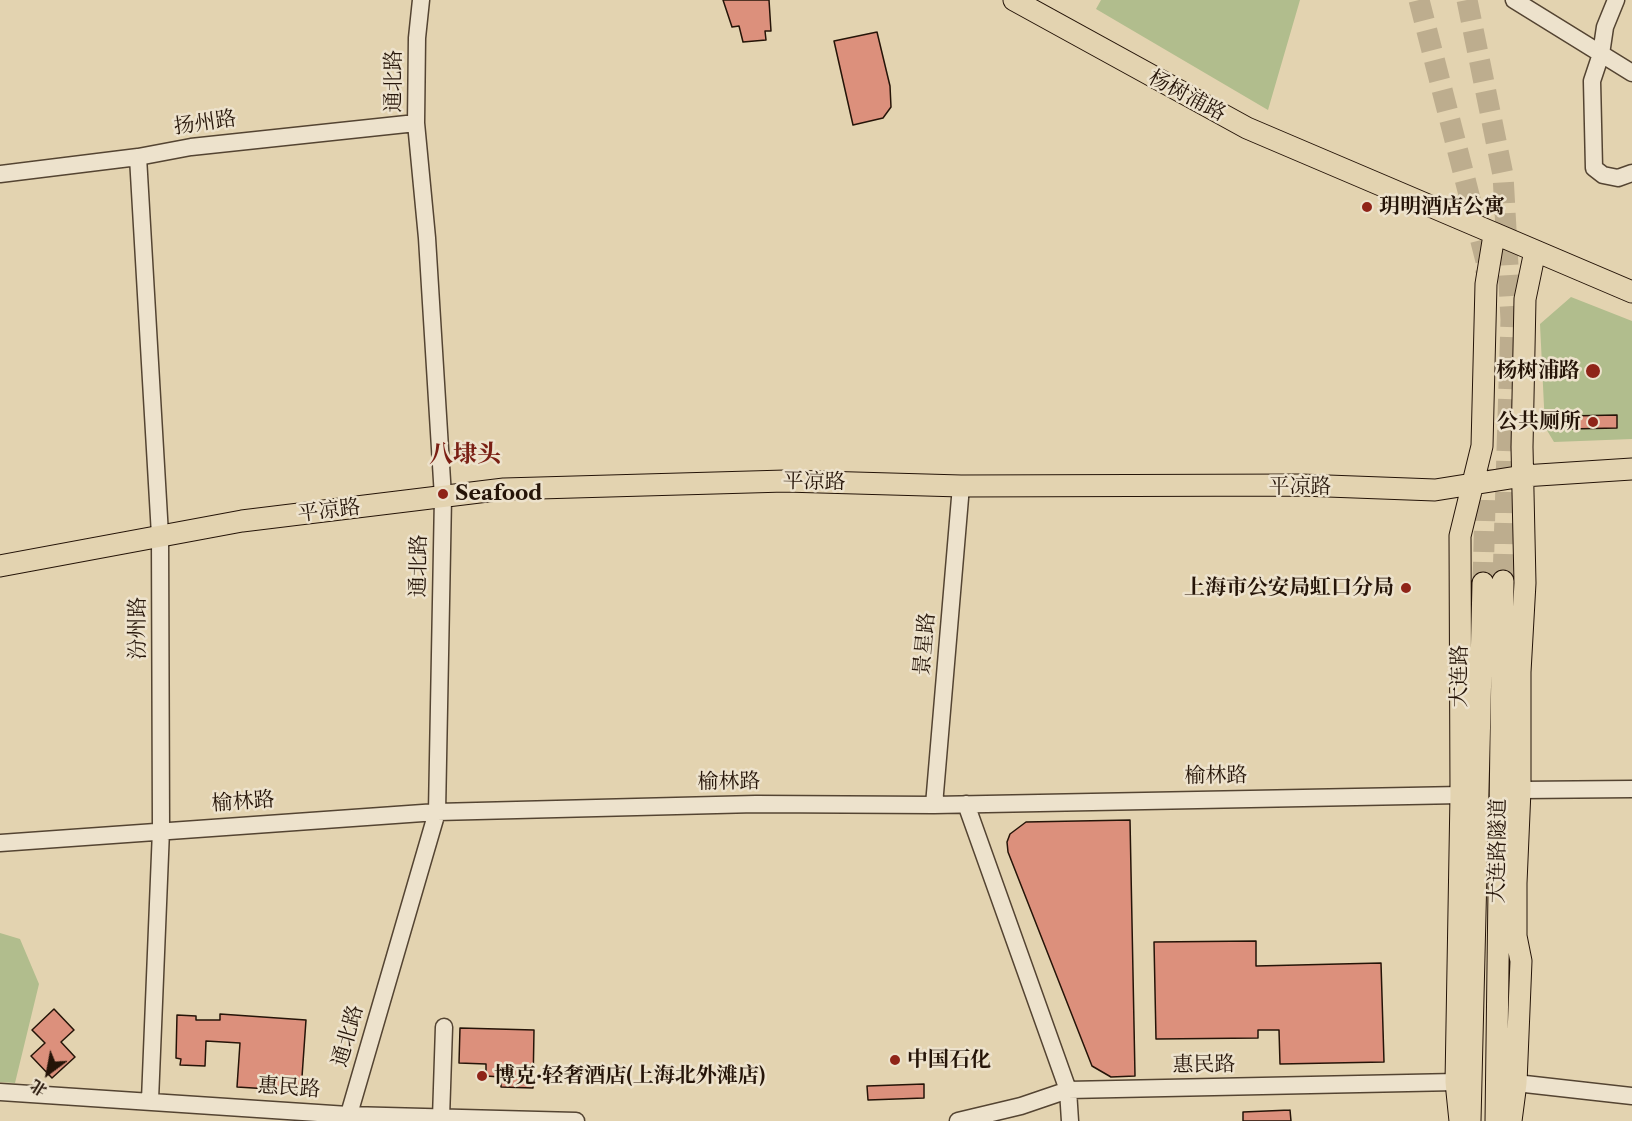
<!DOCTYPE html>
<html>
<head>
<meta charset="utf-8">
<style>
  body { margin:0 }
  #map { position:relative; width:1632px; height:1121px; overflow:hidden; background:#e3d3b0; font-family:"Libre Caslon Text","Noto Serif SC",serif }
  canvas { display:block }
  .north { position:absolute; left:18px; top:1043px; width:60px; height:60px; -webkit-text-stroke:4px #ede2cc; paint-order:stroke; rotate:212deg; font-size:16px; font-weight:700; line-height:24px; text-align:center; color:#251408 }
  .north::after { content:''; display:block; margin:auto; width:21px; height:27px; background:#251408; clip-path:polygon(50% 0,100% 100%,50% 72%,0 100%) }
</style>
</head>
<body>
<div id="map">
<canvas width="1632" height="1121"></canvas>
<div class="north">北</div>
</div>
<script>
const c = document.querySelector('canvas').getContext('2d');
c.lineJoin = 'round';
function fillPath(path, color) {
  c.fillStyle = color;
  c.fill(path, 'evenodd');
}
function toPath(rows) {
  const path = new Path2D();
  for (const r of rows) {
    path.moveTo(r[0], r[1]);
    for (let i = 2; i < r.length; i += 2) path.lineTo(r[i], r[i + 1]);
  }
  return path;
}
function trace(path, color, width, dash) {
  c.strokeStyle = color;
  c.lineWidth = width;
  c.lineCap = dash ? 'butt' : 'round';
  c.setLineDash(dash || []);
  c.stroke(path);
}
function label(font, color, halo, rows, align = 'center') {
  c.font = font + ' "Libre Caslon Text","Noto Serif SC",serif';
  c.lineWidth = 5;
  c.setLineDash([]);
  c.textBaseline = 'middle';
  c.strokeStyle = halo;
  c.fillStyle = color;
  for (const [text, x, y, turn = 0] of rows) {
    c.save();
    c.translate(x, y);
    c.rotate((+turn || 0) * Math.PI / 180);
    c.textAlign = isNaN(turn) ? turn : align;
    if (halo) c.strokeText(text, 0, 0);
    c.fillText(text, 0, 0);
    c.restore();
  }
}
fillPath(toPath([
  [1101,0,1300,0,1268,110,1096,9],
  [1571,297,1632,321,1632,439,1554,442,1545,427,1540,324],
  [0,933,20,939,39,984,15,1083,0,1082]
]), '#b1bd8d');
const building = toPath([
  [723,0,769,0,771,31,765,31,766,40,743,42,739,26,732,27,723,0],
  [877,32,890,86,891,107,883,118,853,125,834,41,877,32],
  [1617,415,1617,428,1569,429,1569,416,1617,415],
  [1130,820,1135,1076,1111,1077,1092,1066,1008,852,1007,842,1010,834,1026,822,1130,820],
  [1256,941,1256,966,1381,963,1384,1062,1280,1064,1279,1030,1258,1030,1258,1038,1156,1039,1154,942,1256,941],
  [54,1009,74,1030,61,1042,75,1057,52,1078,31,1056,45,1043,32,1030,54,1009],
  [220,1014,306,1020,301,1091,237,1087,240,1043,206,1041,205,1066,180,1065,181,1059,176,1058,177,1015,196,1016,196,1020,220,1020,220,1014],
  [460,1028,534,1030,533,1088,501,1087,501,1077,486,1076,486,1064,459,1063,460,1028],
  [924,1084,924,1098,868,1100,867,1086,924,1084],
  [1290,1110,1291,1121,1243,1121,1243,1112,1290,1110]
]);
fillPath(building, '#dc907c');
trace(building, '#251408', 1.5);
trace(toPath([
  [1419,0,1486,261,1486,273],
  [1467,0,1503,175,1511,320,1503,581],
  [1483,583,1486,466]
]), '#bdad8e', 21, [21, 10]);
const minor = toPath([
  [1514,0,1632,73],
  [1616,0,1605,27,1601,54,1592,81,1594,168,1603,175,1618,178,1632,173],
  [138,157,160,535,161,830,150,1100],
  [0,174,138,157,191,147,416,123],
  [1520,790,1632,789],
  [966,804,1068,1090,1070,1121],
  [934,805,961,486],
  [0,843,437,812,756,804,934,805,1461,795],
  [1516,1083,1632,1096],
  [0,1092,348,1115,576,1121],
  [441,1118,444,1027],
  [347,1121,437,812,443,497,427,238,416,123,417,38,421,0],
  [958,1121,1021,1106,1068,1090,1456,1082]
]);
const major = toPath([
  [1014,0,1247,128,1632,292],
  [0,566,242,521,504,489,785,481,961,486,1301,485,1435,490,1523,476,1632,469],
  [1460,1121,1456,1082,1461,795,1460,536,1482,446,1486,284,1494,235],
  [1470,1121,1483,583],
  [1496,1121,1503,581],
  [1511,1121,1516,1083,1521,961,1516,936,1516,883,1520,790,1520,672,1525,583,1522,447,1525,299,1535,251]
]);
trace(minor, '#544432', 19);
trace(major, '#251408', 23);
trace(minor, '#ede2cc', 16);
trace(major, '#e3d3b0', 21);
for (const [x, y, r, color] of [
  [1367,207,6,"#8f2418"],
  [1593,371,8,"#8f2418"],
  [1593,422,6,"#8f2418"],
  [443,494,6,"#8f2418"],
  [1406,588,6,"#8f2418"],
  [895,1060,6,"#8f2418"],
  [482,1076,6,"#8f2418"]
]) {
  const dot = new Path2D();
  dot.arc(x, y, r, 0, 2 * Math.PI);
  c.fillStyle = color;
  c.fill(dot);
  trace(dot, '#ede2cc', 2);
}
label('21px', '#251408', '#ede2cc', [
  ["通北路",394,81,-90],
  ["杨树浦路",1187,96,28],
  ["扬州路",205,123,-8],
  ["平凉路",814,482,1],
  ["平凉路",1300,487],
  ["平凉路",329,511,-7],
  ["通北路",419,566,-89],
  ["汾州路",138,628,-90],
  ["景星路",925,644,-85],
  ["大连路",1460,676,-90],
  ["榆林路",1216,776,-1],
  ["榆林路",729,782,-1],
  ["榆林路",243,802,-4],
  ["大连路隧道",1498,851,-89],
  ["通北路",348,1036,-74],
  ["惠民路",1204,1065,-1],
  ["惠民路",289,1088,4]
]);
label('bold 21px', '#251408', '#ede2cc', [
  ["玥明酒店公寓",1379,207],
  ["杨树浦路",1580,371,"right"],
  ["公共厕所",1581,422,"right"],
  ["Seafood",455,494],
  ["上海市公安局虹口分局",1394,588,"right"],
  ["中国石化",907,1060],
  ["博克·轻奢酒店(上海北外滩店)",494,1076]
], 'left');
label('bold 24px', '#7a1f14', '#ede2cc', [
  ["八埭头",465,455]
]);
</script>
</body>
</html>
